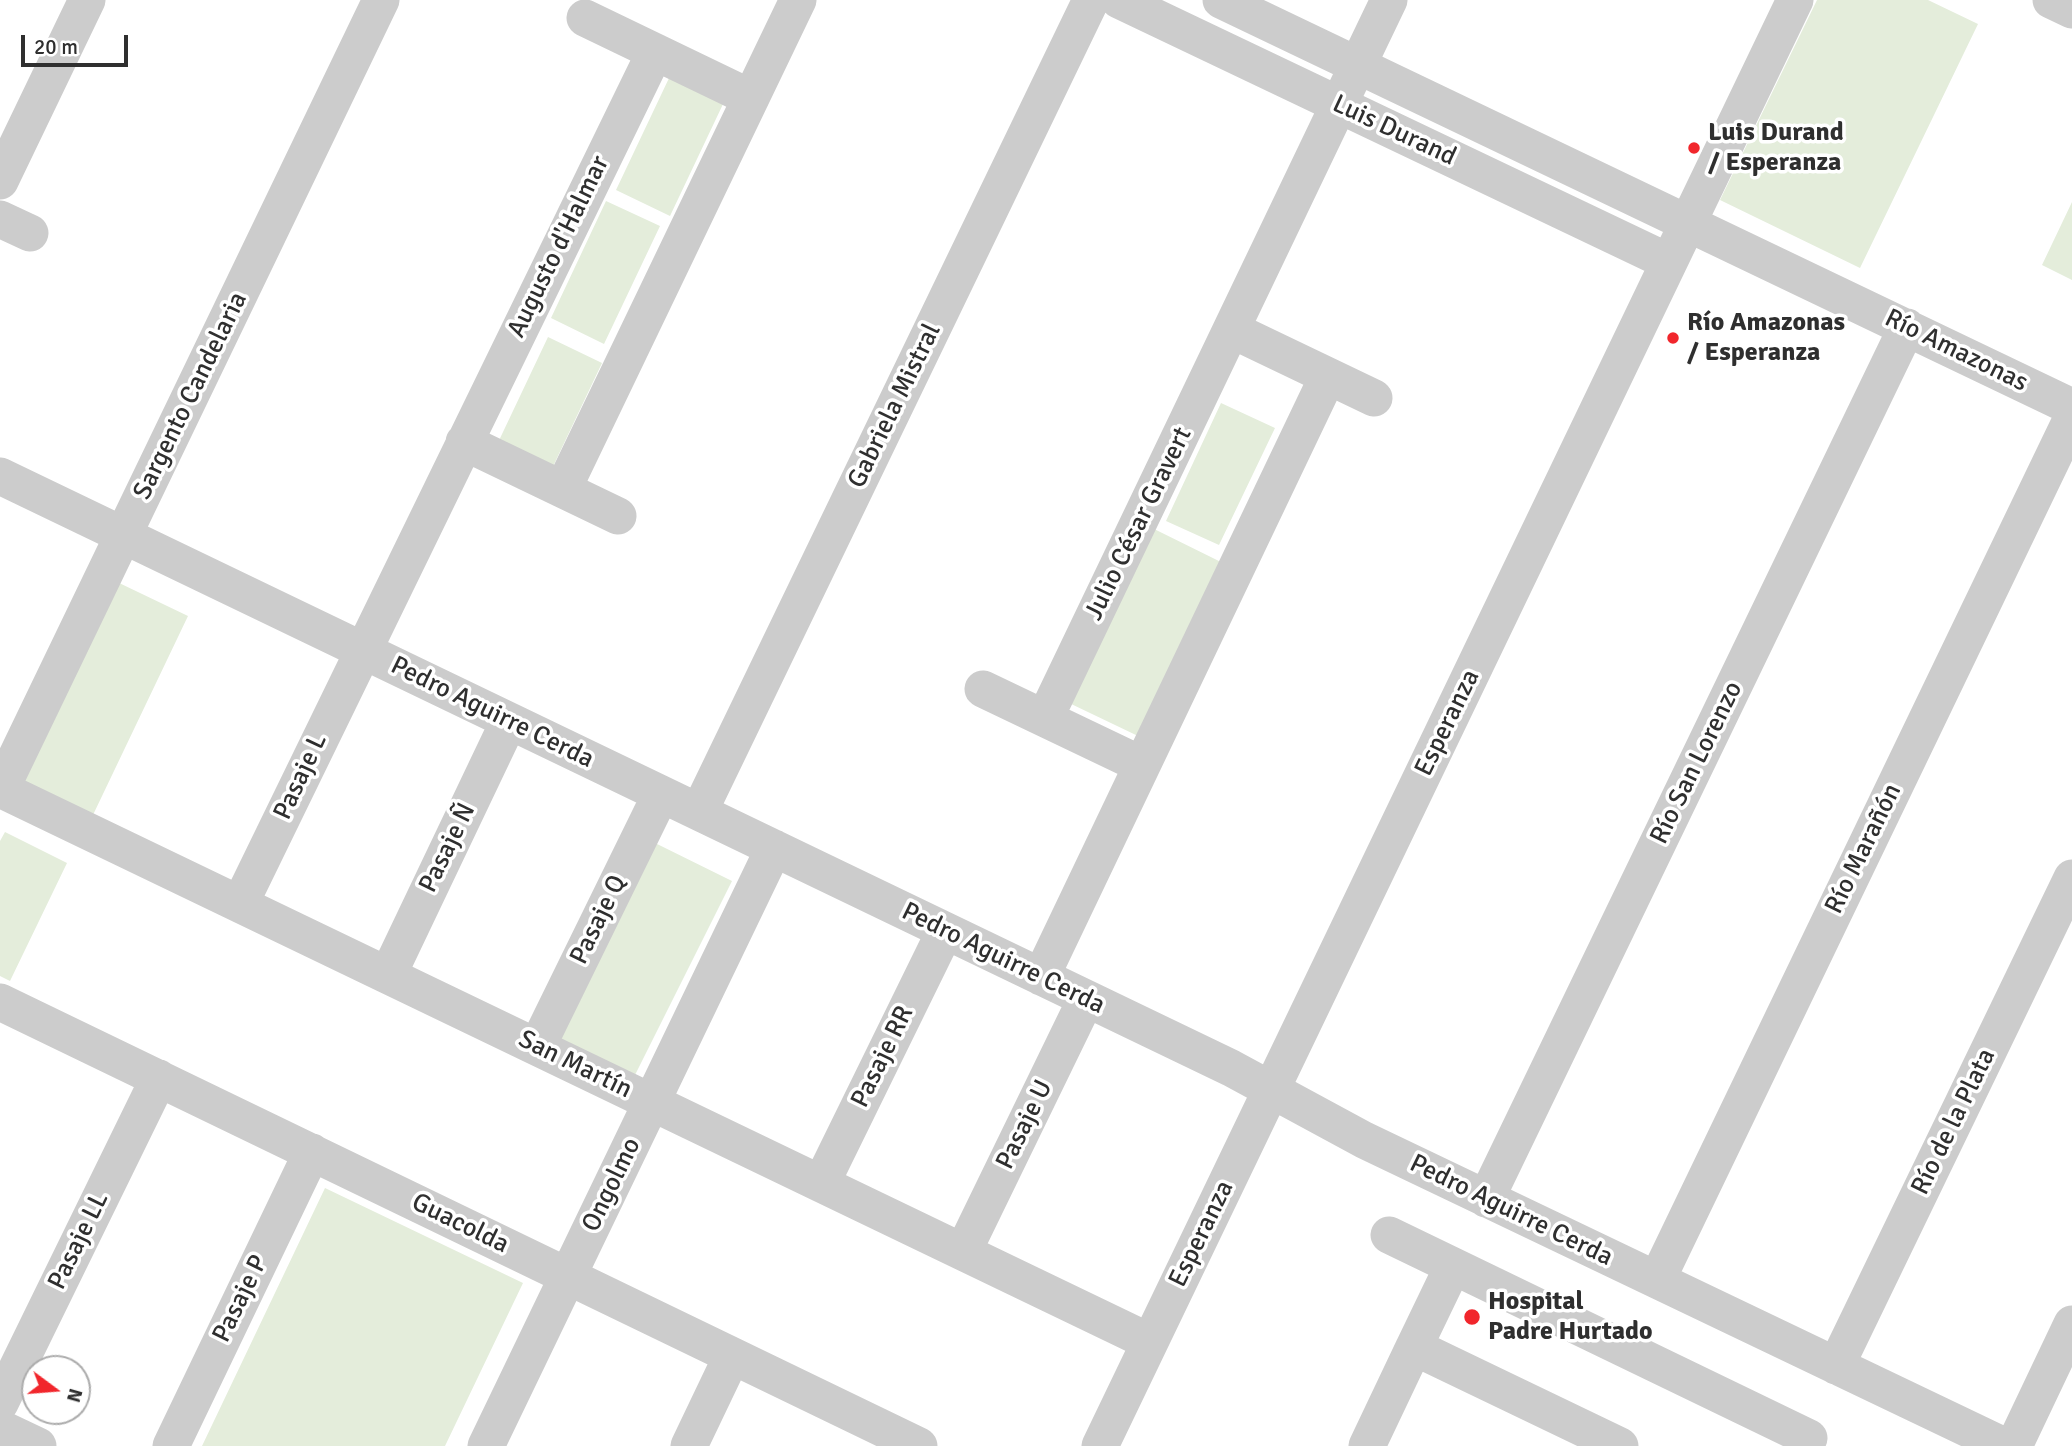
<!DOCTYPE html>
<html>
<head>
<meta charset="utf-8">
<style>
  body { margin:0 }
  #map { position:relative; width:2072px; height:1446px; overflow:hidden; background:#fff; font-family:Signika,sans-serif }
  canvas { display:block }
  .north { position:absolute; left:21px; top:1355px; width:70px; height:70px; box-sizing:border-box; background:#fff; border:2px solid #acacac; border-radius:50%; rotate:106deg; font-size:19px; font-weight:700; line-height:28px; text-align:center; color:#2f2f2f }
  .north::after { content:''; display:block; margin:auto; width:24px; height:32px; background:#f1262c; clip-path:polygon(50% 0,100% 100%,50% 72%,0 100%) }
  .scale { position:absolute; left:21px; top:35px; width:107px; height:32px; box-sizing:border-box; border:4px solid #2f2f2f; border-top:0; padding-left:9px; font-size:21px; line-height:24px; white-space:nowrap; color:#2f2f2f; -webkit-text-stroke:5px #fff; paint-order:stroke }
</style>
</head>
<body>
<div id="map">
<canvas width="2072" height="1446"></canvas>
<div class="north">N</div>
<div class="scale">20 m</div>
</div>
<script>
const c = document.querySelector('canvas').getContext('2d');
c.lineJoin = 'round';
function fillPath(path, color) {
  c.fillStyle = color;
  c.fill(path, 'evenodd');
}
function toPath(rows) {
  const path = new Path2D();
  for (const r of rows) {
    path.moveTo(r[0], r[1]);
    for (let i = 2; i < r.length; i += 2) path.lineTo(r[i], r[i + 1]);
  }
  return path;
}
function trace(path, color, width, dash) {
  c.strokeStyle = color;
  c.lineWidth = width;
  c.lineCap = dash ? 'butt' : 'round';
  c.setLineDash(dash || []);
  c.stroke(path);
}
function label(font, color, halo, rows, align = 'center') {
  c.font = font + ' Signika,sans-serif';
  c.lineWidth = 7;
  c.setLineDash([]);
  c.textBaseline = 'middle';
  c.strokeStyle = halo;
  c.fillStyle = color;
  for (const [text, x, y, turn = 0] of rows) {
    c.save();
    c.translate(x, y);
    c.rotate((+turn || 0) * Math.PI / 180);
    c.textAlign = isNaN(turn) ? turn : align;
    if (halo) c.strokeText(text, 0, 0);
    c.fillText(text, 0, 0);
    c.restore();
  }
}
fillPath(toPath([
  [1817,0,1928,0,1978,24,1860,268,1720,200],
  [670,76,724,102,670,216,616,190],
  [606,201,660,226,604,344,551,318],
  [2072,202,2072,280,2042,265],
  [548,337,602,363,548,477,494,451],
  [1221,403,1275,428,1219,545,1166,521],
  [1146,525,1227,565,1138,736,1067,702],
  [115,581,188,616,92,817,19,782],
  [5,832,67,863,10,981,0,976,0,841],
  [651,841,732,881,634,1077,553,1036],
  [325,1188,523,1283,445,1446,202,1446]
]), '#e4eddb');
trace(toPath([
  [1119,0,1669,262],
  [1221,0,2072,407],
  [2051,0,2072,10],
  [585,18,751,98],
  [0,181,87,0],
  [0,219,30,233],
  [1232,330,1374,398],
  [464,442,618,516],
  [0,476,1231,1068,1364,1140,2004,1446],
  [563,489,798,0],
  [983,689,1142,765],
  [1045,718,1389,0],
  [0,789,1150,1342],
  [0,791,381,0],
  [699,812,1091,0],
  [240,904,655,52],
  [388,975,509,721],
  [1041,977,1328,376],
  [0,1002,919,1446],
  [537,1047,661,794],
  [821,1184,945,931],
  [1486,1199,1907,327],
  [1389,1235,1809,1438],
  [963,1252,1086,999],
  [1657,1280,2072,418],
  [1414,1347,1453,1266],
  [1836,1366,2072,878],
  [0,1403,159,1078],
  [0,1428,38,1446],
  [171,1446,312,1152],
  [486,1446,774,848],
  [689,1446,732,1356],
  [1100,1446,1795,0],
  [1367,1446,1414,1347,1620,1446],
  [2014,1446,2072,1324]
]), '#ccc', 37);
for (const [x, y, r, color] of [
  [1694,148,7,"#f1262c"],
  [1673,338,7,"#f1262c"],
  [1472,1317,9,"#f1262c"]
]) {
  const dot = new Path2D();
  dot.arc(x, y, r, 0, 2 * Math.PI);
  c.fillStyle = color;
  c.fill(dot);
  trace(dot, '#fff', 2.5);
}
label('26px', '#2f2f2f', '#fff', [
  ["Luis Durand",1394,131,25],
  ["Augusto d'Halmar",559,247,-64],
  ["Río Amazonas",1956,351,26],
  ["Sargento Candelaria",191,396,-64],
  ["Gabriela Mistral",895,406,-64],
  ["Julio César Gravert",1139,524,-64],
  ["Pedro Aguirre Cerda",492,713,26],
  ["Esperanza",1448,723,-64],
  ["Río San Lorenzo",1697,763,-64],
  ["Pasaje L",301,777,-65],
  ["Pasaje Ñ",448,848,-64],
  ["Río Marañón",1864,849,-64],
  ["Pasaje Q",599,920,-64],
  ["Pedro Aguirre Cerda",1003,959,26],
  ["Pasaje RR",883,1057,-64],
  ["San Martín",575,1065,26],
  ["Río de la Plata",1954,1122,-64],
  ["Pasaje U",1025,1125,-64],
  ["Ongolmo",612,1185,-64],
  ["Pedro Aguirre Cerda",1511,1211,26],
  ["Guacolda",460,1224,26],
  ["Esperanza",1202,1234,-64],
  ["Pasaje LL",79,1241,-64],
  ["Pasaje P",241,1299,-64]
]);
label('bold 26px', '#2f2f2f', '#fff', [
  ["Luis Durand",1708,133],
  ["/ Esperanza",1708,163],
  ["Río Amazonas",1687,323],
  ["/ Esperanza",1687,353],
  ["Hospital",1488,1302],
  ["Padre Hurtado",1488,1332]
], 'left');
</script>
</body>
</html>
